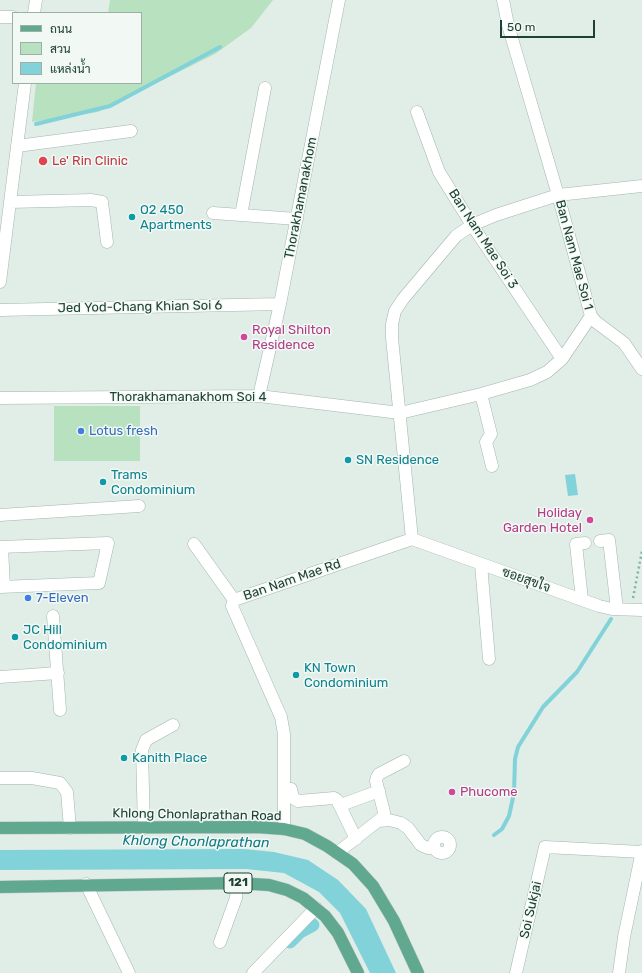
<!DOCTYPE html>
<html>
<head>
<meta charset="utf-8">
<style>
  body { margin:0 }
  #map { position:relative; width:642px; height:973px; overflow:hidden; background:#e1ede7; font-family:Rubik,Sarabun,sans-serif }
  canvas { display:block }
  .legend { position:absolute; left:12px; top:12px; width:130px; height:72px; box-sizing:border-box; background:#f2f9f5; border:1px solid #9eafa8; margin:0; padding:5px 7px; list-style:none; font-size:12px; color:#1f4035 }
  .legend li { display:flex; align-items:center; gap:8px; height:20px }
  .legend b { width:20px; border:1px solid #9eafa8 }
  .scale { position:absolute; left:500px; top:20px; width:95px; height:18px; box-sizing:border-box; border:2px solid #1f4035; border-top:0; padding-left:5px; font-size:12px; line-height:14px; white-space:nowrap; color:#1f4035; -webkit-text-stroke:3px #f2f9f5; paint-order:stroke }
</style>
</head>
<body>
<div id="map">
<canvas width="642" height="973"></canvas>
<ul class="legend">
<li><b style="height:5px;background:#60a890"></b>ถนน</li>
<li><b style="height:11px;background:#b7e1bf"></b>สวน</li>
<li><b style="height:11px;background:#82d2d9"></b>แหล่งน้ำ</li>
</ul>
<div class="scale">50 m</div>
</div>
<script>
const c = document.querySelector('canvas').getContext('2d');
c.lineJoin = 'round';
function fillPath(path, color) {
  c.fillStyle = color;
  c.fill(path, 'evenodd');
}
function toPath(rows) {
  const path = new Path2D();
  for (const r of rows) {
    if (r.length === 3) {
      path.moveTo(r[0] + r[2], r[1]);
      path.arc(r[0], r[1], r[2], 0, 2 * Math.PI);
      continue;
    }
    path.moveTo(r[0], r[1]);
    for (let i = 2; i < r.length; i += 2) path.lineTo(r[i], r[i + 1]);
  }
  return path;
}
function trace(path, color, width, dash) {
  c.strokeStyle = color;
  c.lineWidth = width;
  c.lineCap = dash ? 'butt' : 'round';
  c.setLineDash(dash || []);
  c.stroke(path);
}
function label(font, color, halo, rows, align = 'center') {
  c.font = font + ' Rubik,Sarabun,sans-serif';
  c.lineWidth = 3;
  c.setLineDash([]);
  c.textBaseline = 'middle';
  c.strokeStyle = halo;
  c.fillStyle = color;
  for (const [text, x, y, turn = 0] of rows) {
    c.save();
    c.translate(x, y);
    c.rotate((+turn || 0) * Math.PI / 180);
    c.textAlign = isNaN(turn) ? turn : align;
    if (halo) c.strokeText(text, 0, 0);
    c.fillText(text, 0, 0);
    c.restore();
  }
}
fillPath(toPath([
  [110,0,273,0,251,28,215,54,98,112,32,122,36,83,141,83,141,13,108,13],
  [54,406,140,406,140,461,54,461]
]), '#b7e1bf');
fillPath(toPath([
  [575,474,578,495,568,496,565,475],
  [244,849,274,852,308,860,338,880,366,909,396,973,370,973,340,913,319,892,284,873,246,869,0,870,0,850]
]), '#82d2d9');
trace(toPath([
  [36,124,110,106,220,47],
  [494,835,502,829,509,816,514,793,515,759,518,747,543,707,577,672,611,619]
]), '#82d2d9', 4);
trace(toPath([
  [290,942,300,932,313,925]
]), '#82d2d9', 13);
const minor = toPath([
  [34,13,36,0],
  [0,17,13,17],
  [417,112,439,172,472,225,562,359],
  [17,146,131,131],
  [10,202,91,200,102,202,107,242],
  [213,213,297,219],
  [241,215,265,88],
  [0,282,25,83],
  [0,310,280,304],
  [591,316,596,322,624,343,642,369],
  [481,394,491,434,486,442,492,466],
  [259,396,280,304,339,0],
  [0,398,259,396,400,413,481,394,530,380,547,372,562,359,591,316,558,195,508,25,503,0],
  [0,515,139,506],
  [412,539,392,338,392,324,395,311,403,299,456,236,472,225,496,215,558,195,642,186],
  [412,539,599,606,612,609,642,610],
  [600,541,609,540,617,609],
  [194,544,234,600],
  [0,547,108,543,99,583,0,587],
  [2,547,4,587],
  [481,564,489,659],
  [582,600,576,544,585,543],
  [53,616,60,710],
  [0,677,58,673],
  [0,778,32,778,60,783,67,792,70,828],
  [284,789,291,789,293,798,298,801,334,798,337,800,356,839],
  [341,805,379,791],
  [379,821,389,820,401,823,408,828,421,845,428,848,434,847],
  [144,828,142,750,146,740,173,725],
  [284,829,284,734,281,717,232,606,234,600,412,539],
  [442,845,8],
  [337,853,383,817,384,812,376,781,377,777,379,774,404,761],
  [86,884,129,973],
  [220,942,236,898,237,883],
  [253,973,316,908],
  [516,973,545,847,642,852],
  [619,973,624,937,642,851]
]);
const major = toPath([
  [0,828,256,827,284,829,305,834,327,846,353,864,373,886,394,921,418,973],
  [0,887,237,883,269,885,287,890,303,898,325,916,338,933,358,973]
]);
trace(minor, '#a3b6ae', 13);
trace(major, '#c0cac6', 13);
trace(toPath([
  [633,598,642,551]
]), '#7eb59f', 2.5, [2, 3]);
trace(minor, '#fff', 12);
trace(major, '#60a890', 12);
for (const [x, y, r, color] of [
  [43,161,5,"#e0444e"],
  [132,217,4,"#0f9aa8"],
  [244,337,4,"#d1479c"],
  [81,431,4,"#3f7fe0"],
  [348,460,4,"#0f9aa8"],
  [103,482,4,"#0f9aa8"],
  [590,520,4,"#d1479c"],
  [28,598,4,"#3f7fe0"],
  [15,637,4,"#0f9aa8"],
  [296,675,4,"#0f9aa8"],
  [124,758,4,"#0f9aa8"],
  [452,792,4,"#d1479c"]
]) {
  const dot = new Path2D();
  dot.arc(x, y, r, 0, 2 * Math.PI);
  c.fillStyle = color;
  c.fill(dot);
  trace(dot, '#f2f9f5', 1.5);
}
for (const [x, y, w] of [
  [238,883,28]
]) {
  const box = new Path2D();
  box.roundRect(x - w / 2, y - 10, w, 20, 3);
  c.fillStyle = '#f2f9f5';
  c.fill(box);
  trace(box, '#1f4035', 1);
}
label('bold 12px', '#1f4035', null, [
  ["121",238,883]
]);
label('13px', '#be3a42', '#f2f9f5', [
  ["Le' Rin Clinic",52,161]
], 'left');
label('13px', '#1f4035', '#f2f9f5', [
  ["Thorakhamanakhom",301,198,-79],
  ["Ban Nam Mae Soi 3",483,239,57],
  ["Ban Nam Mae Soi 1",574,255,75],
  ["Jed Yod-Chang Khian Soi 6",140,307,-1],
  ["Thorakhamanakhom Soi 4",188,397],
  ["Ban Nam Mae Rd",292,580,-19],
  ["ซอยสุขใจ",526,580,20],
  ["Khlong Chonlaprathan Road",197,815,1],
  ["Soi Sukjai",531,910,-77]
]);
label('13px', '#0d838f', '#f2f9f5', [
  ["O2 450",140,210],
  ["Apartments",140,225],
  ["SN Residence",356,460],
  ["Trams",111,475],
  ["Condominium",111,490],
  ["JC Hill",23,630],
  ["Condominium",23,645],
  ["KN Town",304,668],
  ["Condominium",304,683],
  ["Kanith Place",132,758]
], 'left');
label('13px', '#b23c85', '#f2f9f5', [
  ["Royal Shilton",252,330],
  ["Residence",252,345],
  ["Holiday",582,513,"right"],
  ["Garden Hotel",582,528,"right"],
  ["Phucome",460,792]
], 'left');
label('13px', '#366cbe', '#f2f9f5', [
  ["Lotus fresh",89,431],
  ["7-Eleven",36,598]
], 'left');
label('italic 14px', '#127984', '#f2f9f5', [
  ["Khlong Chonlaprathan",196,842,1]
]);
</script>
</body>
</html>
